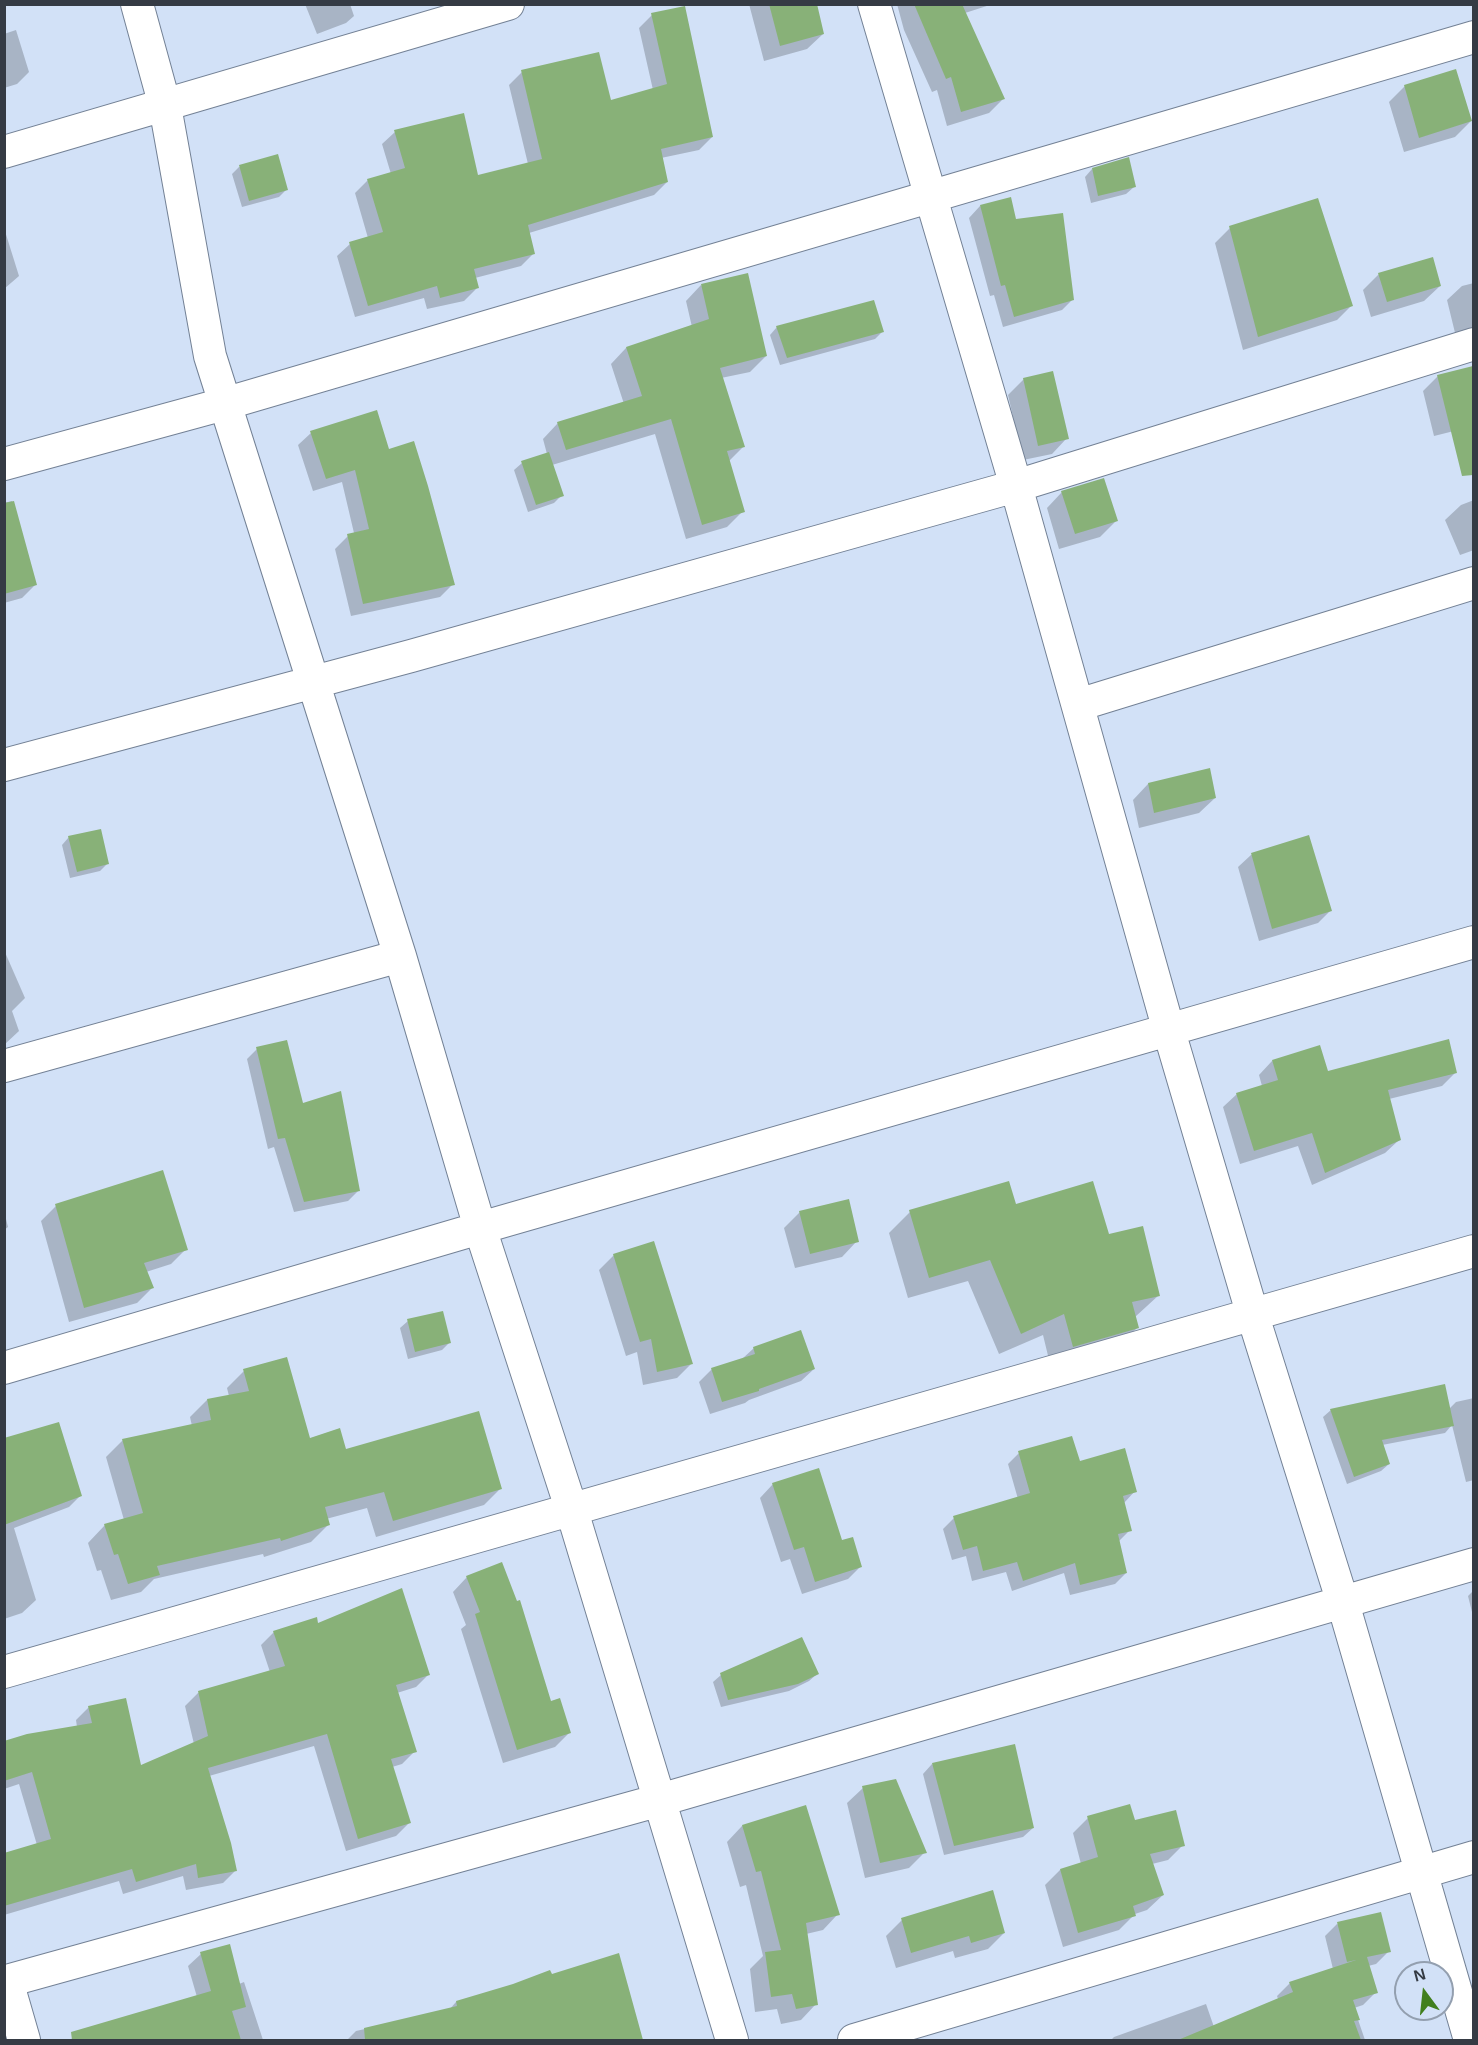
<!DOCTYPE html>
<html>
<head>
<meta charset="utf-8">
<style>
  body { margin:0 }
  #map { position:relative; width:1478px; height:2045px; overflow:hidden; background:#d2e1f7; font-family:Helvetica,sans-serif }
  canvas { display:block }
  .frame { position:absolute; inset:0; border:6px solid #353b44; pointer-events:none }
  .north { position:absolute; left:1394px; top:1961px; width:60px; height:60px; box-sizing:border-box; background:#d2e1f7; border:2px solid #939faf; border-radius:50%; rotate:345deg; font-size:16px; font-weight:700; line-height:24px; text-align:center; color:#353b44 }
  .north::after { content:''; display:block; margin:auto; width:21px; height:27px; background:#417f1e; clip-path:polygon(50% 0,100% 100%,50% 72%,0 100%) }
</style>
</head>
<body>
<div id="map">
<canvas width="1478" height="2045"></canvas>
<div class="frame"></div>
<div class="north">N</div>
</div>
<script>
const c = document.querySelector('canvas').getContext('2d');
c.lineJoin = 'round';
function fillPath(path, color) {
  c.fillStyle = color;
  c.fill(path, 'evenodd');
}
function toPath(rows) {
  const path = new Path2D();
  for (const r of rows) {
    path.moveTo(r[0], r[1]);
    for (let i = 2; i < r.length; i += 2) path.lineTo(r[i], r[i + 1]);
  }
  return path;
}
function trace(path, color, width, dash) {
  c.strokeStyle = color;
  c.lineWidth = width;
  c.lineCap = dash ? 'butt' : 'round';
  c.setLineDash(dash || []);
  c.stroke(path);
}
fillPath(toPath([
  [305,4,350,4,354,16,346,23,317,34],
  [749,4,815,4,823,34,807,49,764,61],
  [897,4,993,4,965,13,1003,99,989,113,947,126,937,90,932,92,904,30],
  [652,15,712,137,699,150,661,158,667,182,654,195,529,233,534,253,521,266,475,278,477,288,464,301,427,309,424,298,355,317,337,256,350,244,368,238,355,193,368,180,391,174,382,144,395,132,477,176,528,164,509,85,522,72,609,102,653,90,639,28],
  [16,30,29,72,17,84,4,88,4,34],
  [1405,86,1471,121,1455,137,1404,152,1389,102],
  [277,156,287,189,279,197,242,207,232,174,239,167],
  [1092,169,1134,187,1126,194,1091,203,1085,177],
  [980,206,1015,221,1073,299,1062,310,1003,327,994,295,990,296,969,218],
  [4,228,19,276,4,289],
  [1230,228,1352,305,1337,320,1243,350,1215,243],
  [1379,274,1440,286,1424,301,1371,317,1363,290],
  [1474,283,1474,348,1457,341,1447,300,1462,286],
  [701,285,766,356,750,372,721,378,743,447,729,461,743,511,727,527,686,539,655,434,552,465,562,495,554,503,528,512,514,470,522,463,547,454,543,439,558,423,624,404,611,364,626,348,692,327,686,301],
  [777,327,882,332,875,339,780,365,770,335],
  [1474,367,1474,426,1434,436,1423,391,1438,376],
  [1024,379,1067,438,1052,454,1023,460,1008,395],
  [311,433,388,451,453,584,440,597,351,616,335,549,348,536,354,533,342,482,313,491,298,445],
  [1062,492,1116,521,1100,537,1059,549,1047,508],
  [1474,500,1474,550,1460,555,1445,520,1461,505],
  [12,501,36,584,22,598,4,603,4,503],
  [1209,770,1215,798,1199,813,1139,828,1133,800,1148,784],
  [69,837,107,864,100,871,70,878,62,845],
  [1308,837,1330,911,1318,923,1259,941,1238,867,1251,855],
  [4,950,25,998,12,1011,19,1031,4,1045],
  [257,1049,302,1105,359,1190,348,1201,294,1212,274,1147,268,1149,247,1059],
  [1272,1061,1327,1073,1456,1072,1442,1086,1389,1099,1399,1140,1385,1153,1312,1185,1298,1146,1240,1164,1223,1107,1237,1094,1262,1086,1259,1075],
  [56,1206,186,1249,171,1264,146,1272,152,1288,137,1303,69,1322,41,1221],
  [1015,1206,1108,1236,1159,1295,1135,1317,1137,1328,1116,1349,1051,1368,1043,1335,999,1354,968,1281,908,1298,889,1233,910,1212],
  [4,1211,8,1227,4,1230],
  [800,1212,857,1241,842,1257,795,1268,784,1228],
  [614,1255,691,1364,677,1378,643,1385,637,1352,626,1356,599,1270],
  [408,1321,449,1343,442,1350,408,1359,400,1328],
  [754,1348,814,1369,801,1381,749,1400,745,1403,710,1414,699,1382,712,1369,742,1359],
  [244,1371,309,1440,345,1451,501,1488,484,1505,376,1537,367,1508,326,1519,328,1525,311,1542,264,1557,263,1554,154,1579,141,1592,111,1600,101,1570,97,1571,88,1543,105,1525,124,1520,106,1457,123,1440,192,1426,190,1417,207,1400,229,1396,227,1388],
  [1474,1398,1474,1480,1466,1482,1452,1425,1445,1433,1382,1445,1389,1464,1381,1471,1347,1484,1323,1417,1331,1410,1449,1409,1456,1402],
  [4,1440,80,1496,69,1507,14,1528,36,1600,22,1613,4,1619],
  [1019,1453,1079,1462,1135,1491,1124,1503,1130,1530,1119,1541,1126,1573,1115,1584,1070,1595,1064,1573,1012,1591,1006,1572,972,1581,966,1556,952,1560,943,1529,954,1518,1018,1499,1008,1464],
  [773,1484,861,1566,848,1579,802,1594,790,1559,781,1562,760,1498],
  [467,1577,569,1733,555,1747,503,1763,461,1629,466,1625,453,1592],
  [1474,1590,1474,1620,1468,1596],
  [317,1625,429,1674,416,1687,397,1693,415,1751,402,1764,392,1767,409,1823,396,1836,346,1851,314,1746,209,1776,236,1870,223,1883,186,1890,183,1876,123,1894,119,1881,4,1915,4,1854,37,1845,19,1784,4,1789,4,1743,77,1727,76,1720,89,1707,140,1767,194,1744,185,1706,198,1693,270,1672,261,1645,274,1632],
  [817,1674,809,1681,789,1691,721,1707,713,1682,721,1675],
  [932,1764,1033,1828,1023,1837,944,1855,923,1774],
  [863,1788,925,1852,909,1868,865,1878,847,1803],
  [805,1807,838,1914,823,1930,806,1934,816,2004,801,2020,781,2024,777,2009,755,2012,750,1969,763,1956,746,1885,740,1887,727,1842,742,1826],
  [1088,1818,1134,1822,1183,1845,1168,1860,1152,1864,1163,1895,1147,1910,1135,1914,1119,1930,1063,1947,1045,1885,1060,1870,1081,1864,1073,1833],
  [902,1920,1004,1933,988,1949,955,1958,953,1951,896,1968,886,1936],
  [1337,1924,1389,1951,1376,1964,1368,1966,1376,1992,1363,2005,1354,2008,1365,2040,1292,2040,1277,1996,1290,1983,1333,1969,1325,1936],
  [201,1954,239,1984,244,1982,263,2040,66,2040,94,2034,197,1997,188,1966],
  [618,1955,642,2040,347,2040,356,2031,449,2010,456,2002,551,1976],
  [1206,2004,1214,2027,1228,2021,1234,2040,1111,2040,1114,2037]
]), '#0003');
fillPath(toPath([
  [769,4,817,4,824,34,780,46],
  [914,4,962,4,1005,99,961,112,951,77,946,79],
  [685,6,713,137,661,149,668,182,528,225,535,254,474,269,479,288,440,298,437,286,368,306,349,242,383,232,367,179,405,168,394,130,464,113,478,175,542,159,521,70,599,52,611,100,667,84,651,13],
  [1456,69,1472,121,1419,138,1404,85],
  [278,154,288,190,249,201,239,165],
  [1129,157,1136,187,1098,196,1092,168],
  [1011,197,1016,219,1063,213,1074,300,1014,317,1005,285,1001,286,980,205],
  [1318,198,1353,306,1258,337,1229,226],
  [1433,257,1441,286,1387,302,1378,273],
  [748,273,767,356,720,368,745,447,727,451,745,512,702,525,671,419,566,450,557,422,642,396,626,347,709,319,701,284],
  [874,300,884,332,787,358,776,326],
  [1473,366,1473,475,1462,476,1437,375],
  [1053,371,1069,439,1038,446,1023,378],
  [377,410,389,449,414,441,428,486,455,585,363,604,347,534,369,529,355,470,326,479,310,431],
  [549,452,564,496,536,505,521,461],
  [1104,478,1118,521,1075,534,1061,491],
  [14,501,37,585,4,594,4,503],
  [1210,768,1216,798,1154,813,1148,783],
  [101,829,109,864,77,872,68,836],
  [1309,835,1332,911,1272,929,1251,853],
  [1449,1039,1457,1073,1388,1090,1401,1140,1325,1173,1312,1133,1254,1151,1236,1093,1278,1080,1272,1060,1320,1045,1328,1071],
  [287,1040,303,1103,341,1091,360,1191,304,1202,285,1138,278,1139,256,1047],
  [163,1170,188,1250,144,1263,154,1288,84,1308,55,1204],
  [1009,1181,1016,1204,1093,1181,1109,1234,1143,1226,1160,1296,1132,1302,1139,1328,1073,1347,1064,1314,1021,1334,990,1260,929,1278,909,1210],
  [849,1199,859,1242,810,1254,799,1211],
  [654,1241,693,1364,657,1372,651,1339,640,1342,613,1254],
  [443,1311,451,1343,415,1352,407,1319],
  [801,1330,815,1369,759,1389,759,1391,722,1402,711,1368,755,1354,753,1347],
  [287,1357,310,1438,340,1428,346,1449,479,1411,502,1489,393,1521,384,1492,325,1507,330,1525,281,1541,280,1538,157,1566,160,1575,128,1584,118,1554,114,1555,104,1524,143,1513,122,1439,211,1420,207,1399,249,1391,243,1369],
  [1445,1384,1454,1426,1382,1440,1390,1464,1354,1477,1330,1409],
  [59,1422,82,1496,4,1525,4,1438],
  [1072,1436,1080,1461,1125,1448,1137,1492,1123,1496,1132,1531,1118,1534,1127,1573,1080,1585,1075,1563,1023,1581,1017,1562,983,1571,977,1546,963,1550,953,1516,1030,1493,1018,1451],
  [819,1468,842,1540,853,1537,862,1567,815,1582,804,1547,794,1550,772,1483],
  [502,1562,517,1601,520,1600,551,1701,560,1698,571,1733,517,1750,475,1614,480,1612,466,1576],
  [402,1588,430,1675,396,1685,417,1752,391,1759,411,1823,358,1839,327,1734,208,1768,231,1843,237,1871,198,1878,196,1864,136,1882,132,1869,4,1906,4,1853,51,1839,32,1772,4,1781,4,1741,27,1734,92,1723,88,1706,126,1698,141,1765,208,1736,198,1691,285,1666,273,1631,317,1617,318,1623],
  [802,1637,819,1674,798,1684,728,1700,720,1673],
  [1015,1744,1034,1828,954,1846,932,1763],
  [896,1779,927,1853,880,1863,862,1786],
  [1130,1804,1135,1820,1176,1810,1185,1846,1150,1854,1164,1895,1133,1906,1136,1916,1078,1933,1060,1869,1098,1857,1087,1816],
  [806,1805,840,1915,806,1923,818,2005,796,2009,792,1994,771,1997,765,1952,781,1950,761,1871,756,1872,742,1825],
  [993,1890,1005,1933,971,1943,969,1936,911,1953,901,1918],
  [1381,1912,1391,1952,1367,1957,1378,1993,1353,2000,1360,2020,1354,2021,1361,2040,1178,2040,1293,1992,1289,1982,1356,1960,1347,1962,1337,1922],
  [230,1944,246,2007,232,2011,241,2040,72,2040,71,2032,211,1991,200,1952],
  [619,1953,643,2040,365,2040,364,2028,457,2006,456,2001,513,1984,550,1970,552,1974]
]), '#88b178');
const minor = toPath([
  [137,4,165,106,210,356,400,956,480,1228,572,1511,732,2040],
  [874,4,1016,486,1169,1031,1253,1316,1343,1603,1470,2040],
  [4,152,508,4],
  [4,464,224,404,1474,37],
  [1078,705,1474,583],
  [4,765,411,656,1016,486,1474,344],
  [4,1066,400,956],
  [4,1368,480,1228,1474,942],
  [4,1672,1474,1251],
  [24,2040,7,1981,660,1800,1474,1564],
  [854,2040,1474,1857]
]);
trace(minor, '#738195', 34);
trace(minor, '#fff', 32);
</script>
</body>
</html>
